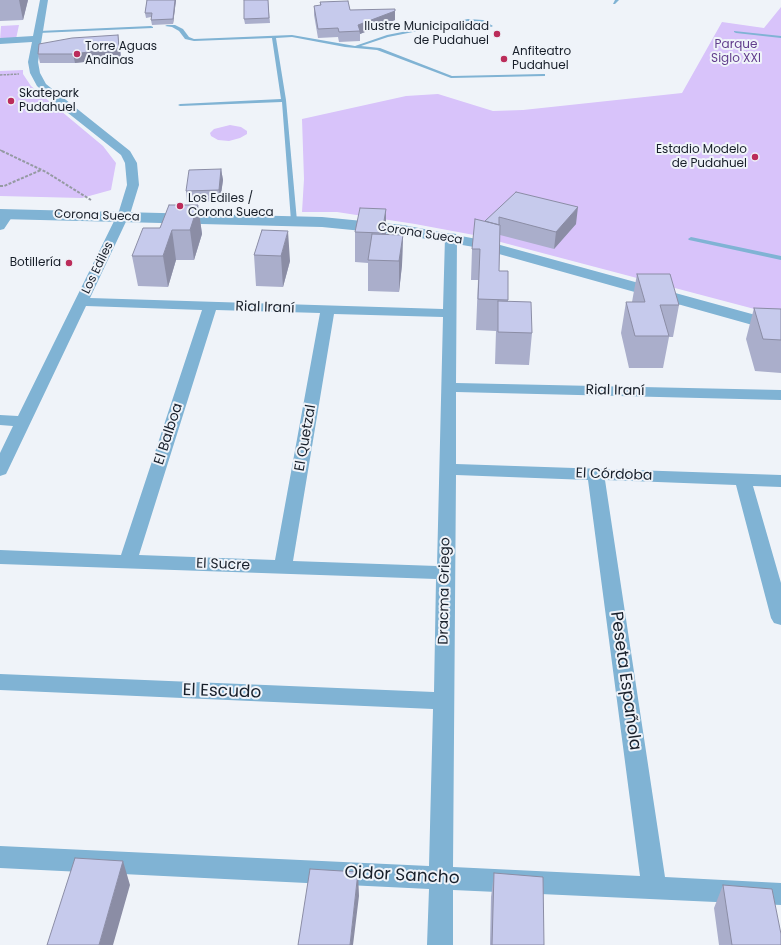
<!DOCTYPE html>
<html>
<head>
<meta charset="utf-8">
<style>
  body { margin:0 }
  canvas { display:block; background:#eff3f9 }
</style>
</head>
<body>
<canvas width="781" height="945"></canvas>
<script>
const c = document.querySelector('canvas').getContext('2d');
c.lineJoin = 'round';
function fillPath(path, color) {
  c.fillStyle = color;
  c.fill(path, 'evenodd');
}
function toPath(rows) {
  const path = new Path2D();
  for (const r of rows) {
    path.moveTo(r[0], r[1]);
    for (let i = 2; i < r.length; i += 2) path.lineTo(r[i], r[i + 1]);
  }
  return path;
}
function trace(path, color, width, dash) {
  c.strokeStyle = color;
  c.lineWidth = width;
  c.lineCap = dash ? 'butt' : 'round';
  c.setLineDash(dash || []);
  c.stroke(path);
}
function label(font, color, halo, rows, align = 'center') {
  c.font = font + ' Poppins,sans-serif';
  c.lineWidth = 4;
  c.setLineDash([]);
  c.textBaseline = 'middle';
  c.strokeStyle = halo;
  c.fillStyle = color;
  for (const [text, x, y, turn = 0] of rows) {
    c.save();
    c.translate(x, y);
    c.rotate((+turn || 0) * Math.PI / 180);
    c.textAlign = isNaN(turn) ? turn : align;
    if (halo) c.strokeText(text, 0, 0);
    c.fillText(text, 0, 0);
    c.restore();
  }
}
fillPath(toPath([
  [781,7,781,316,474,235,415,224,337,212,302,212,304,179,302,119,406,96,438,94,493,111,523,110,682,93,722,22,764,28],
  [19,25,16,39,0,40,1,26],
  [23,70,23,74,31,86,103,146,116,163,111,190,82,198,0,196,0,71],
  [230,125,241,127,247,131,247,134,240,138,229,141,218,140,211,136,210,133,214,129]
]), '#d8c3fa');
trace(toPath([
  [0,75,19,74],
  [0,150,4,152]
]), '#959aa2', 1.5, [2.5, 1]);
trace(toPath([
  [2,151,46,172,91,200],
  [0,186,4,186,41,170]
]), '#959aa2', 2, [3, 1.5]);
fillPath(toPath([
  [615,0,619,0,615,4,613,4,615,0],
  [468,19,483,20,493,26,491,27,480,22,468,21,388,37,361,46,380,48,452,76,543,74,545,74,545,76,451,78,377,50,345,47,292,37,276,38,286,100,297,221,294,223,291,221,282,102,180,106,178,105,180,104,281,99,272,38,194,41,185,39,179,31,172,27,165,26,167,25,175,25,183,29,189,37,194,39,292,35,355,46,387,35,468,19],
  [151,26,153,27,153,28,39,33,37,32,39,31,151,26],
  [734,31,781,36,781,38,736,33,734,32,734,31],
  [691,237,781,256,781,260,689,240,688,239,691,237]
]), '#80b3d4');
fillPath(toPath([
  [40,0,48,0,38,62,40,73,46,84,130,151,137,163,139,185,131,211,90,298,443,309,445,237,446,234,451,233,456,234,457,237,456,383,781,390,781,400,456,392,456,464,781,475,781,487,753,486,781,583,781,625,774,623,771,618,736,485,605,480,665,877,781,883,781,905,453,890,453,945,427,945,429,889,0,868,0,846,429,866,433,709,0,690,0,674,434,692,436,579,0,564,0,550,121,555,202,310,86,306,8,470,6,474,0,476,0,453,13,426,0,425,0,415,18,416,119,211,127,185,125,163,121,155,63,109,37,86,30,73,28,62,32,42,0,44,0,38,33,36,40,0],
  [216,310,320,313,275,560,139,555,216,310],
  [334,314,443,317,437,566,293,561,334,314],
  [456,475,588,480,640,876,453,867,456,475],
  [8,210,12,211,14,214,4,229,0,230,0,217,4,211,8,210]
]), '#80b3d4');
fillPath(toPath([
  [0,209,322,217,403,225,482,240,781,322,781,333,474,247,403,235,322,227,0,219,0,209]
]), '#80b3d4');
fillPath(toPath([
  [0,0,28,0,23,20,0,21],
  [147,0,176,0,173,24,152,25,151,20,151,17,146,18,145,13],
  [268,0,270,23,245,24,244,19],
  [320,2,350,10,395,11,395,20,360,34,360,41,339,42,338,37,318,38,314,15,314,6,320,6],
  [120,45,121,58,75,63,40,63,38,54],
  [221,169,223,180,220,201,187,202,186,191],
  [516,192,576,224,554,249,500,235,499,271,508,271,508,301,532,333,529,365,495,364,496,331,476,330,478,280,471,280,472,249,485,221],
  [198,205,202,234,194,260,176,260,168,287,138,286,132,256,160,228],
  [386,209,386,235,403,235,402,265,399,292,368,291,368,263,355,262,355,232],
  [262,230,290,261,283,287,256,286,254,255],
  [637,274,679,305,673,337,669,337,663,368,629,368,621,333,626,302,632,302],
  [754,308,781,309,781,373,755,371,746,339],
  [494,873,544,945,490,945,491,897],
  [723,885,781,945,719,945,714,908]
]), '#aaaecb');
fillPath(toPath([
  [19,0,28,0,23,20],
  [175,0,176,0,173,24,173,19],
  [395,11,395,20,360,34,358,25],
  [118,35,121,58,75,63,73,54],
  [221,169,223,180,220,201,219,190],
  [198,205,202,234,194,260,190,230],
  [578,207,576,224,554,249,556,232],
  [386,209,386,239,382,261,382,233],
  [172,230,176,260,168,287,163,256],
  [288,231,290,261,283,287,281,256],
  [403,235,402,265,399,292,399,261],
  [123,861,130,885,113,945,99,945],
  [358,872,359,896,353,945,350,945]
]), '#8b8da5');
const building = toPath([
  [147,0,175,0,173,19,151,20,152,13,145,13,147,0],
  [244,0,268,0,269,18,244,19,244,0],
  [348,1,350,10,395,9,395,11,358,25,360,31,339,32,338,28,318,29,314,6,321,5,320,2,348,1],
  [118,35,119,48,73,54,38,54,39,44,72,38,118,35],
  [221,169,219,190,186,191,189,170,221,169],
  [516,192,578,207,556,232,499,217,499,225,485,221,516,192],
  [169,205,198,205,190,230,172,230,163,256,132,256,143,228,160,228,169,205],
  [360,208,386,209,382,233,355,232,360,208],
  [475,219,500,225,499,271,508,271,508,300,478,299,480,249,472,249,475,219],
  [262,230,288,231,281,256,254,255,262,230],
  [372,234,403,235,399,261,368,260,372,234],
  [637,274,670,274,679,305,660,305,669,336,635,336,626,302,645,302,637,274],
  [498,301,531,302,532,333,498,332,498,301],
  [754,308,781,309,781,340,763,339,754,308],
  [75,858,123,861,99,945,47,945,75,858],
  [310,869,358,872,350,945,298,945,310,869],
  [494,873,543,877,544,945,492,945,494,873],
  [723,885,772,889,781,934,781,945,732,945,723,885]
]);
fillPath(building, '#c6caec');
trace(building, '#8b8da5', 1);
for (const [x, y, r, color] of [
  [497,34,4,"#bb2c5a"],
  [77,54,4,"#bb2c5a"],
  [504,59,4,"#bb2c5a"],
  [11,101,4,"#bb2c5a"],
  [755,157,4,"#bb2c5a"],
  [180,206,4,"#bb2c5a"],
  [69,263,4,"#bb2c5a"]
]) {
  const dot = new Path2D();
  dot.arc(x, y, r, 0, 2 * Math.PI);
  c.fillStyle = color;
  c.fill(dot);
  trace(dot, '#eff3f9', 1.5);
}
label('12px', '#181f2a', '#eff3f9', [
  ["Ilustre Municipalidad",489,27,"right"],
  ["de Pudahuel",489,41,"right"],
  ["Torre Aguas",85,47],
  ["Andinas",85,61],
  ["Anfiteatro",512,52],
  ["Pudahuel",512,66],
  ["Skatepark",19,94],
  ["Pudahuel",19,108],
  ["Estadio Modelo",747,150,"right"],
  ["de Pudahuel",747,164,"right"],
  ["Los Ediles /",188,199],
  ["Corona Sueca",188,213],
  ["Botillería",61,263,"right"]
], 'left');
label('12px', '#613d8c', '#eff3f9', [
  ["Parque",736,45],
  ["Siglo XXI",736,59]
]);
label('12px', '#181f2a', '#eff3f9', [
  ["Corona Sueca",97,216,2],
  ["Corona Sueca",420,234,9],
  ["Los Ediles",98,268,-64]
]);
label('14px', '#181f2a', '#eff3f9', [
  ["Rial Iraní",265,308,2],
  ["Rial Iraní",615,391,1],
  ["El Balboa",169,434,-72],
  ["El Quetzal",306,438,-80],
  ["El Córdoba",614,475,2],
  ["El Sucre",223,565,2],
  ["Dracma Griego",445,591,-89]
]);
label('17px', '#181f2a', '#eff3f9', [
  ["Peseta Española",625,681,82],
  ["El Escudo",222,692,2],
  ["Oidor Sancho",402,876,3]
]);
</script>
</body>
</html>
